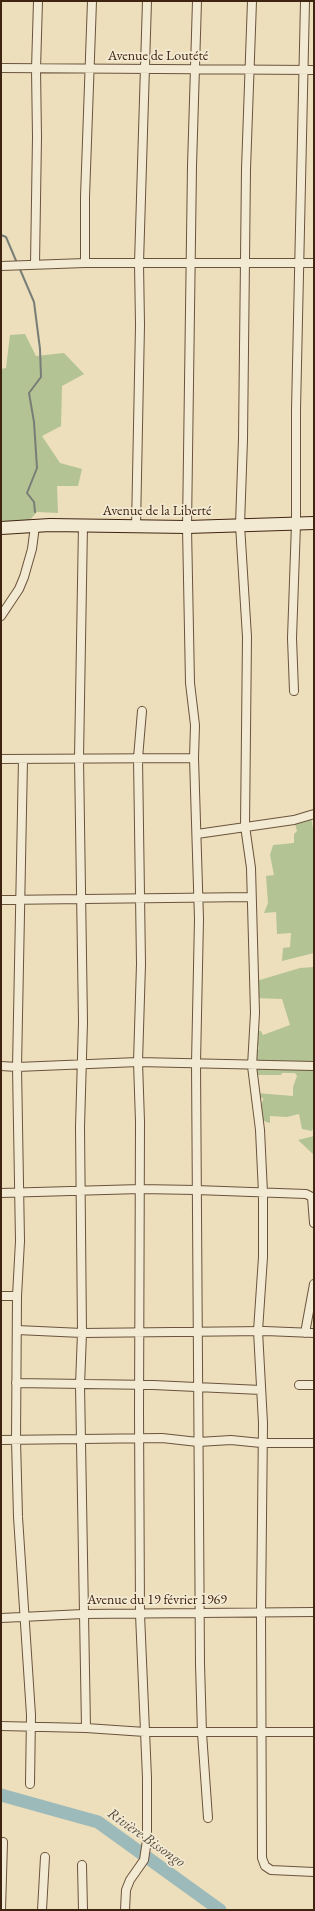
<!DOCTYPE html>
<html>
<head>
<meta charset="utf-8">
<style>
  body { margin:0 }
  #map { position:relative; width:315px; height:1911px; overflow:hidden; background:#eddfbb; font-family:"EB Garamond",serif }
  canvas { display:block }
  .frame { position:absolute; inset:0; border:2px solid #402412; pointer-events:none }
</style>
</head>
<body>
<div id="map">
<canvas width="315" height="1911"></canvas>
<div class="frame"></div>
</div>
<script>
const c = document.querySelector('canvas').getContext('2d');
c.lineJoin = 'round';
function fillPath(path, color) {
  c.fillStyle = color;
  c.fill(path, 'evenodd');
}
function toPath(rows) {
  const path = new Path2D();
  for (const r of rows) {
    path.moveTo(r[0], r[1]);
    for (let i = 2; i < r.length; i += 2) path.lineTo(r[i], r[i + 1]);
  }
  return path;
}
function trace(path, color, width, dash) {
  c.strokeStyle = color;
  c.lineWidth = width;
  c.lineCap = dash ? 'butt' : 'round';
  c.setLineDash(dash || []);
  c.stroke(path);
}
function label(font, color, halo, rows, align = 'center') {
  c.font = font + ' "EB Garamond",serif';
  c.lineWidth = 3.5;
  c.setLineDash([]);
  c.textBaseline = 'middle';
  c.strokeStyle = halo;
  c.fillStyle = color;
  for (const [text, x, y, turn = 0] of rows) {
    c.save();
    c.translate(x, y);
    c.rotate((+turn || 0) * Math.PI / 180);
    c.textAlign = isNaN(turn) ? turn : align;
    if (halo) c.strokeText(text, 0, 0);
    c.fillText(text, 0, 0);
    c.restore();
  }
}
fillPath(toPath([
  [25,334,36,356,64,353,84,374,62,386,61,426,42,436,60,463,82,469,78,486,57,486,58,513,37,512,29,521,1,521,1,369,6,368,10,335],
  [311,816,314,836,314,953,282,961,283,948,290,947,291,933,277,934,276,912,264,913,268,903,266,876,274,875,270,855,273,845,294,843,294,834,297,831,293,817],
  [314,967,314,1126,312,1131,302,1129,299,1114,287,1117,270,1116,270,1123,266,1122,259,1117,262,1112,262,1102,263,1101,263,1098,257,1097,257,1093,293,1096,293,1087,297,1076,295,1073,282,1073,281,1075,254,1075,253,1067,262,1062,253,1060,254,1050,259,1049,258,1045,254,1047,254,1031,261,1031,263,1035,290,1025,282,999,254,998,253,982,300,968],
  [314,1136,314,1155,298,1140]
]), '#b3c394');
trace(toPath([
  [1,235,6,237,17,263],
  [19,267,34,302,40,349,41,377,29,393,34,422,37,468,27,493,34,502,35,512]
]), '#787e77', 2);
trace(toPath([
  [1,1795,98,1822,220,1910]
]), '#9dbaba', 13);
const street = toPath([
  [197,1,192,166,187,527,190,683,195,725,194,758,199,919,196,1063,200,1664,202,1733,208,1818],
  [252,1,246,169,243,439,240,525,247,637,245,826,251,868,255,1013,252,1066,260,1130,263,1193,263,1257,258,1331,263,1423,261,1612,262,1858,265,1866,271,1870,314,1872],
  [1,68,314,70],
  [85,263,85,197,92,1],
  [35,264,37,137,36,69,38,1],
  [1,266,85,263,314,263],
  [83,525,79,758,83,1022,80,1127,82,1333,80,1385,86,1728],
  [136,527,140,325,139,263,147,1],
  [1,616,19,589,24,577,32,549,35,526],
  [294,691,292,638,296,524,296,410,305,1],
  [1,759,194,758],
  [23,759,17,1067,20,1241,17,1296,16,1440,18,1517,31,1715,30,1784],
  [197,834,294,820,314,814],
  [1,900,251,897],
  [1,1066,17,1067,138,1062,314,1066],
  [1,1193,140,1189,196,1190,306,1194,312,1197,314,1223],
  [1,1296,17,1296],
  [17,1330,82,1333,265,1331,314,1333],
  [305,1333,314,1284],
  [16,1383,153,1385,261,1390],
  [299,1385,314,1385],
  [1,1440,162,1438,198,1442,231,1440,261,1443,314,1443],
  [1,1618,83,1614,314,1612],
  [1,1726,86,1728,145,1732,314,1732],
  [82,1865,83,1910],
  [1,1910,3,1842],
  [42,1910,45,1857],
  [125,1910,126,1890,130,1880,144,1860,147,1840,147,1778,140,1614,139,1412,140,1122,138,1062,141,964,138,758,142,711]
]);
const secondary = toPath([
  [1,528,50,525,187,527,314,523]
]);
trace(street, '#6b533c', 10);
trace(secondary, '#402412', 14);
trace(street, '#f3ead3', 8);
trace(secondary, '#f3ead3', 12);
label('14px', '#402412', '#f3ead3', [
  ["Avenue de Loutété",158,56],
  ["Avenue de la Liberté",157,511],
  ["Avenue du 19 février 1969",157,1600]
]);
label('italic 15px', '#574a3c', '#f3ead3', [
  ["Rivière Bissongo",146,1838,35]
]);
</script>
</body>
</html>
